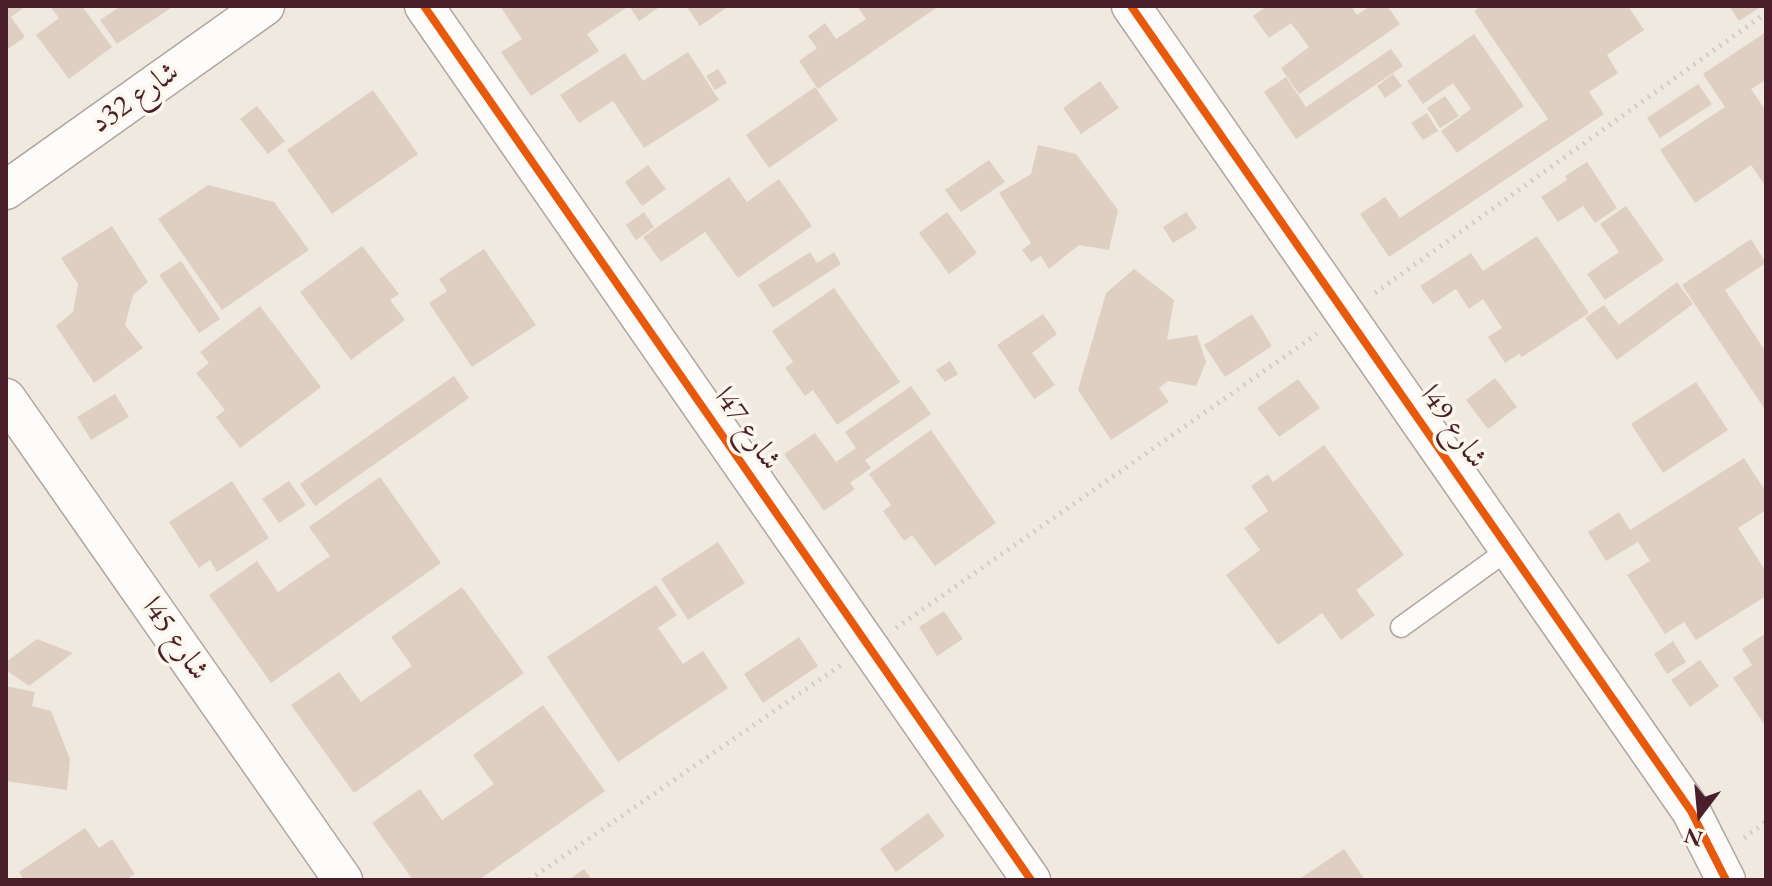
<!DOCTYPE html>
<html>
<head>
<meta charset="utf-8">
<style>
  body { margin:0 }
  #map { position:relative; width:1772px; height:886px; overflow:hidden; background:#f0e9df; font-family:"EB Garamond",serif }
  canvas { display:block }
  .frame { position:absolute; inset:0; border:8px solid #4a1f2b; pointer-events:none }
  .north { position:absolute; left:1660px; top:774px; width:80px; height:80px; -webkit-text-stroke:6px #fbf7ec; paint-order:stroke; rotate:196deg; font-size:22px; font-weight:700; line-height:32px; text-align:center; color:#4a1f2b }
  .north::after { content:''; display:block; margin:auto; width:28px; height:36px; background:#4a1f2b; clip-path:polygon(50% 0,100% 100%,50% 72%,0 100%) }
</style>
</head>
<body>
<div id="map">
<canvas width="1772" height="886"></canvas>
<div class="frame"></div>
<div class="north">N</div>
</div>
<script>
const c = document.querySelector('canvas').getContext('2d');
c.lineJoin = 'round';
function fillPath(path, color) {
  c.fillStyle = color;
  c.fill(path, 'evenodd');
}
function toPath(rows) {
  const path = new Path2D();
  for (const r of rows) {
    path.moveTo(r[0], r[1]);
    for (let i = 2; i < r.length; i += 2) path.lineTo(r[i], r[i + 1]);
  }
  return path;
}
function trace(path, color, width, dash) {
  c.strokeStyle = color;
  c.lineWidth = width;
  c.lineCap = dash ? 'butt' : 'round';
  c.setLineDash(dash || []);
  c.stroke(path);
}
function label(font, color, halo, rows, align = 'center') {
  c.font = font + ' "EB Garamond",Amiri,serif';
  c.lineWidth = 7;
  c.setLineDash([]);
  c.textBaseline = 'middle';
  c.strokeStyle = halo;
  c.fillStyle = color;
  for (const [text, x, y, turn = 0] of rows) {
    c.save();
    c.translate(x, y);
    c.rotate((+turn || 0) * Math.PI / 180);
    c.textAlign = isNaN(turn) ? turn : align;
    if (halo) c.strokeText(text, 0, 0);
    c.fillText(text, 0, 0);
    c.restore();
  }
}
fillPath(toPath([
  [6,6,26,6,11,17,25,37,6,50],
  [50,6,82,6,112,47,69,79,36,35,59,18],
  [121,6,174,6,117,44,100,20],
  [500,6,661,6,639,21,629,6,587,34,599,51,531,96,501,52,522,39],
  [686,6,729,6,700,26],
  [857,6,939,6,818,89,799,61,817,48,808,36,825,23,836,39,866,19],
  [1267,6,1351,6,1357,15,1370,6,1387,6,1400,24,1299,94,1281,68,1309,47,1291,23,1269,38,1253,16],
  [1481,6,1628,6,1644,30,1607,55,1618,73,1589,92,1604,114,1389,257,1360,214,1385,197,1400,218,1548,119,1474,11],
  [1729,6,1762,6,1739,21],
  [1766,32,1766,80,1751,89,1766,111,1766,187,1751,165,1695,203,1660,150,1725,107,1703,74],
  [1474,34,1524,106,1457,153,1441,131,1471,109,1453,83,1423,104,1407,81],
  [1391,49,1403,66,1296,139,1264,92,1286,77,1306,107],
  [688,52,719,100,644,148,613,101,579,123,560,95,625,53,643,81],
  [718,69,727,83,715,90,706,76],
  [1393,74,1402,86,1385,98,1377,86],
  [1100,81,1119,108,1081,134,1063,108],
  [1698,84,1712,104,1660,138,1647,118],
  [815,87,838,120,769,168,746,135],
  [373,90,418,154,332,214,287,150],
  [1445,96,1459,116,1440,128,1427,108],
  [257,106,285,141,268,154,240,119],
  [1427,113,1438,131,1423,140,1411,123],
  [1038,145,1076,154,1118,210,1109,250,1079,245,1049,269,1041,256,1031,262,1022,250,1031,243,999,193,1031,174],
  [989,160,1005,182,961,212,945,190],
  [1587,162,1617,208,1595,223,1583,206,1558,222,1541,197,1567,180,1565,176],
  [648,165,666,189,642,206,625,182],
  [729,177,747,202,779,179,812,226,738,278,705,232,661,262,643,237],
  [208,185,274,202,309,250,222,310,158,219],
  [1626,206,1664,260,1605,300,1587,274,1619,252,1600,224],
  [644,212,654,227,636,240,626,225],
  [947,212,977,253,949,274,919,233],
  [1186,212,1197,228,1173,243,1163,227],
  [112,226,148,282,133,295,125,325,143,348,94,383,56,326,73,312,78,284,61,258],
  [1537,236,1589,313,1522,357,1519,354,1505,363,1488,337,1502,328,1483,299,1469,309,1456,289,1433,304,1420,286,1471,253,1483,271],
  [1751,239,1766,263,1725,290,1766,352,1766,411,1682,285],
  [362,246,399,294,390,300,405,320,351,360,300,292],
  [484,249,536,325,472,367,429,303,447,291,439,279],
  [810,252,817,263,834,252,841,264,773,308,758,285],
  [181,261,220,319,199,333,159,275],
  [1134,269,1174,300,1167,340,1197,335,1206,362,1196,386,1168,381,1159,388,1169,402,1111,440,1078,390,1106,293],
  [1677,282,1693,304,1617,360,1585,318,1604,305,1619,325],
  [834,288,900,382,837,425,813,390,805,396,785,368,793,362,772,331],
  [260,306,321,387,240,448,216,417,225,410,196,373,209,363,200,352],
  [1043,314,1057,334,1032,353,1055,385,1034,399,997,345],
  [1252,314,1272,346,1225,377,1204,345],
  [950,361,958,374,945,382,936,370],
  [454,376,469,398,315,506,300,484],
  [1495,378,1517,407,1488,429,1466,400],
  [1298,379,1320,408,1279,437,1257,408],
  [1696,382,1728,430,1663,473,1631,424],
  [911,386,931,414,865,460,871,468,850,483,855,489,824,511,784,454,815,433,836,462,856,448,845,432],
  [115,394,129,417,91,440,77,417],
  [931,430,996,523,935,566,912,535,904,541,883,511,891,505,869,474],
  [1324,445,1404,555,1356,590,1375,615,1341,640,1322,613,1278,645,1226,575,1260,550,1244,528,1268,511,1251,486,1268,474,1273,482],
  [1744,458,1766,492,1766,510,1738,528,1766,572,1766,596,1696,640,1684,622,1665,634,1627,575,1650,561,1638,542,1606,561,1588,532,1619,512,1630,530],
  [380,477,441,563,271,683,209,595,257,561,278,592,330,556,309,527],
  [232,481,269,538,217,572,210,560,199,568,169,522],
  [289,481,306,505,279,523,262,499],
  [718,542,745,583,688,620,661,579],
  [656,585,677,615,658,628,683,664,703,651,728,688,618,762,547,657],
  [462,587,524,673,354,793,291,705,339,672,361,702,412,666,391,637],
  [944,611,963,639,937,656,919,627],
  [1766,633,1766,727,1733,678,1752,665,1742,649],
  [799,637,818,666,763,703,744,674],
  [37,639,73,653,29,686,6,670,6,662],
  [1673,641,1686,662,1667,674,1654,654],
  [1700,660,1719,686,1690,707,1671,680],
  [6,686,35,692,32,706,51,711,70,759,67,790,6,781],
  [543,705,605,791,479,880,413,880,372,823,420,789,442,820,494,784,473,755],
  [928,813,945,836,896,872,880,849],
  [85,828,99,848,112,839,135,874,126,880,24,880,19,872],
  [1344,849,1365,880,1298,880],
  [584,869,592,880,568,880]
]), '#dfcfc3');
const lane = toPath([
  [1401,627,1509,549]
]);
const street = toPath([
  [424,6,1031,880],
  [1131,6,1691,811,1726,880],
  [6,190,265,6],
  [6,398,343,880]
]);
trace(lane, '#b0a7a2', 23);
trace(street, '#b0a7a2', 41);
trace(toPath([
  [1375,293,1766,13],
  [896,628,1317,334],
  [1744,838,1766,822],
  [529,880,841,665]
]), '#d1cbca', 5, [2, 6]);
trace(lane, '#fdfcfa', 20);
trace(street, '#fdfcfa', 38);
trace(toPath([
  [424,6,1031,880],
  [1131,6,1691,811,1726,880]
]), '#e8590c', 8);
label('30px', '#4a1f2b', '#fbf7ec', [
  ["شارع 32د",135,98,-35],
  ["شارع 49ا",1453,427,55],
  ["شارع 47ا",747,429,55],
  ["شارع 45ا",175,639,55]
]);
</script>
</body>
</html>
